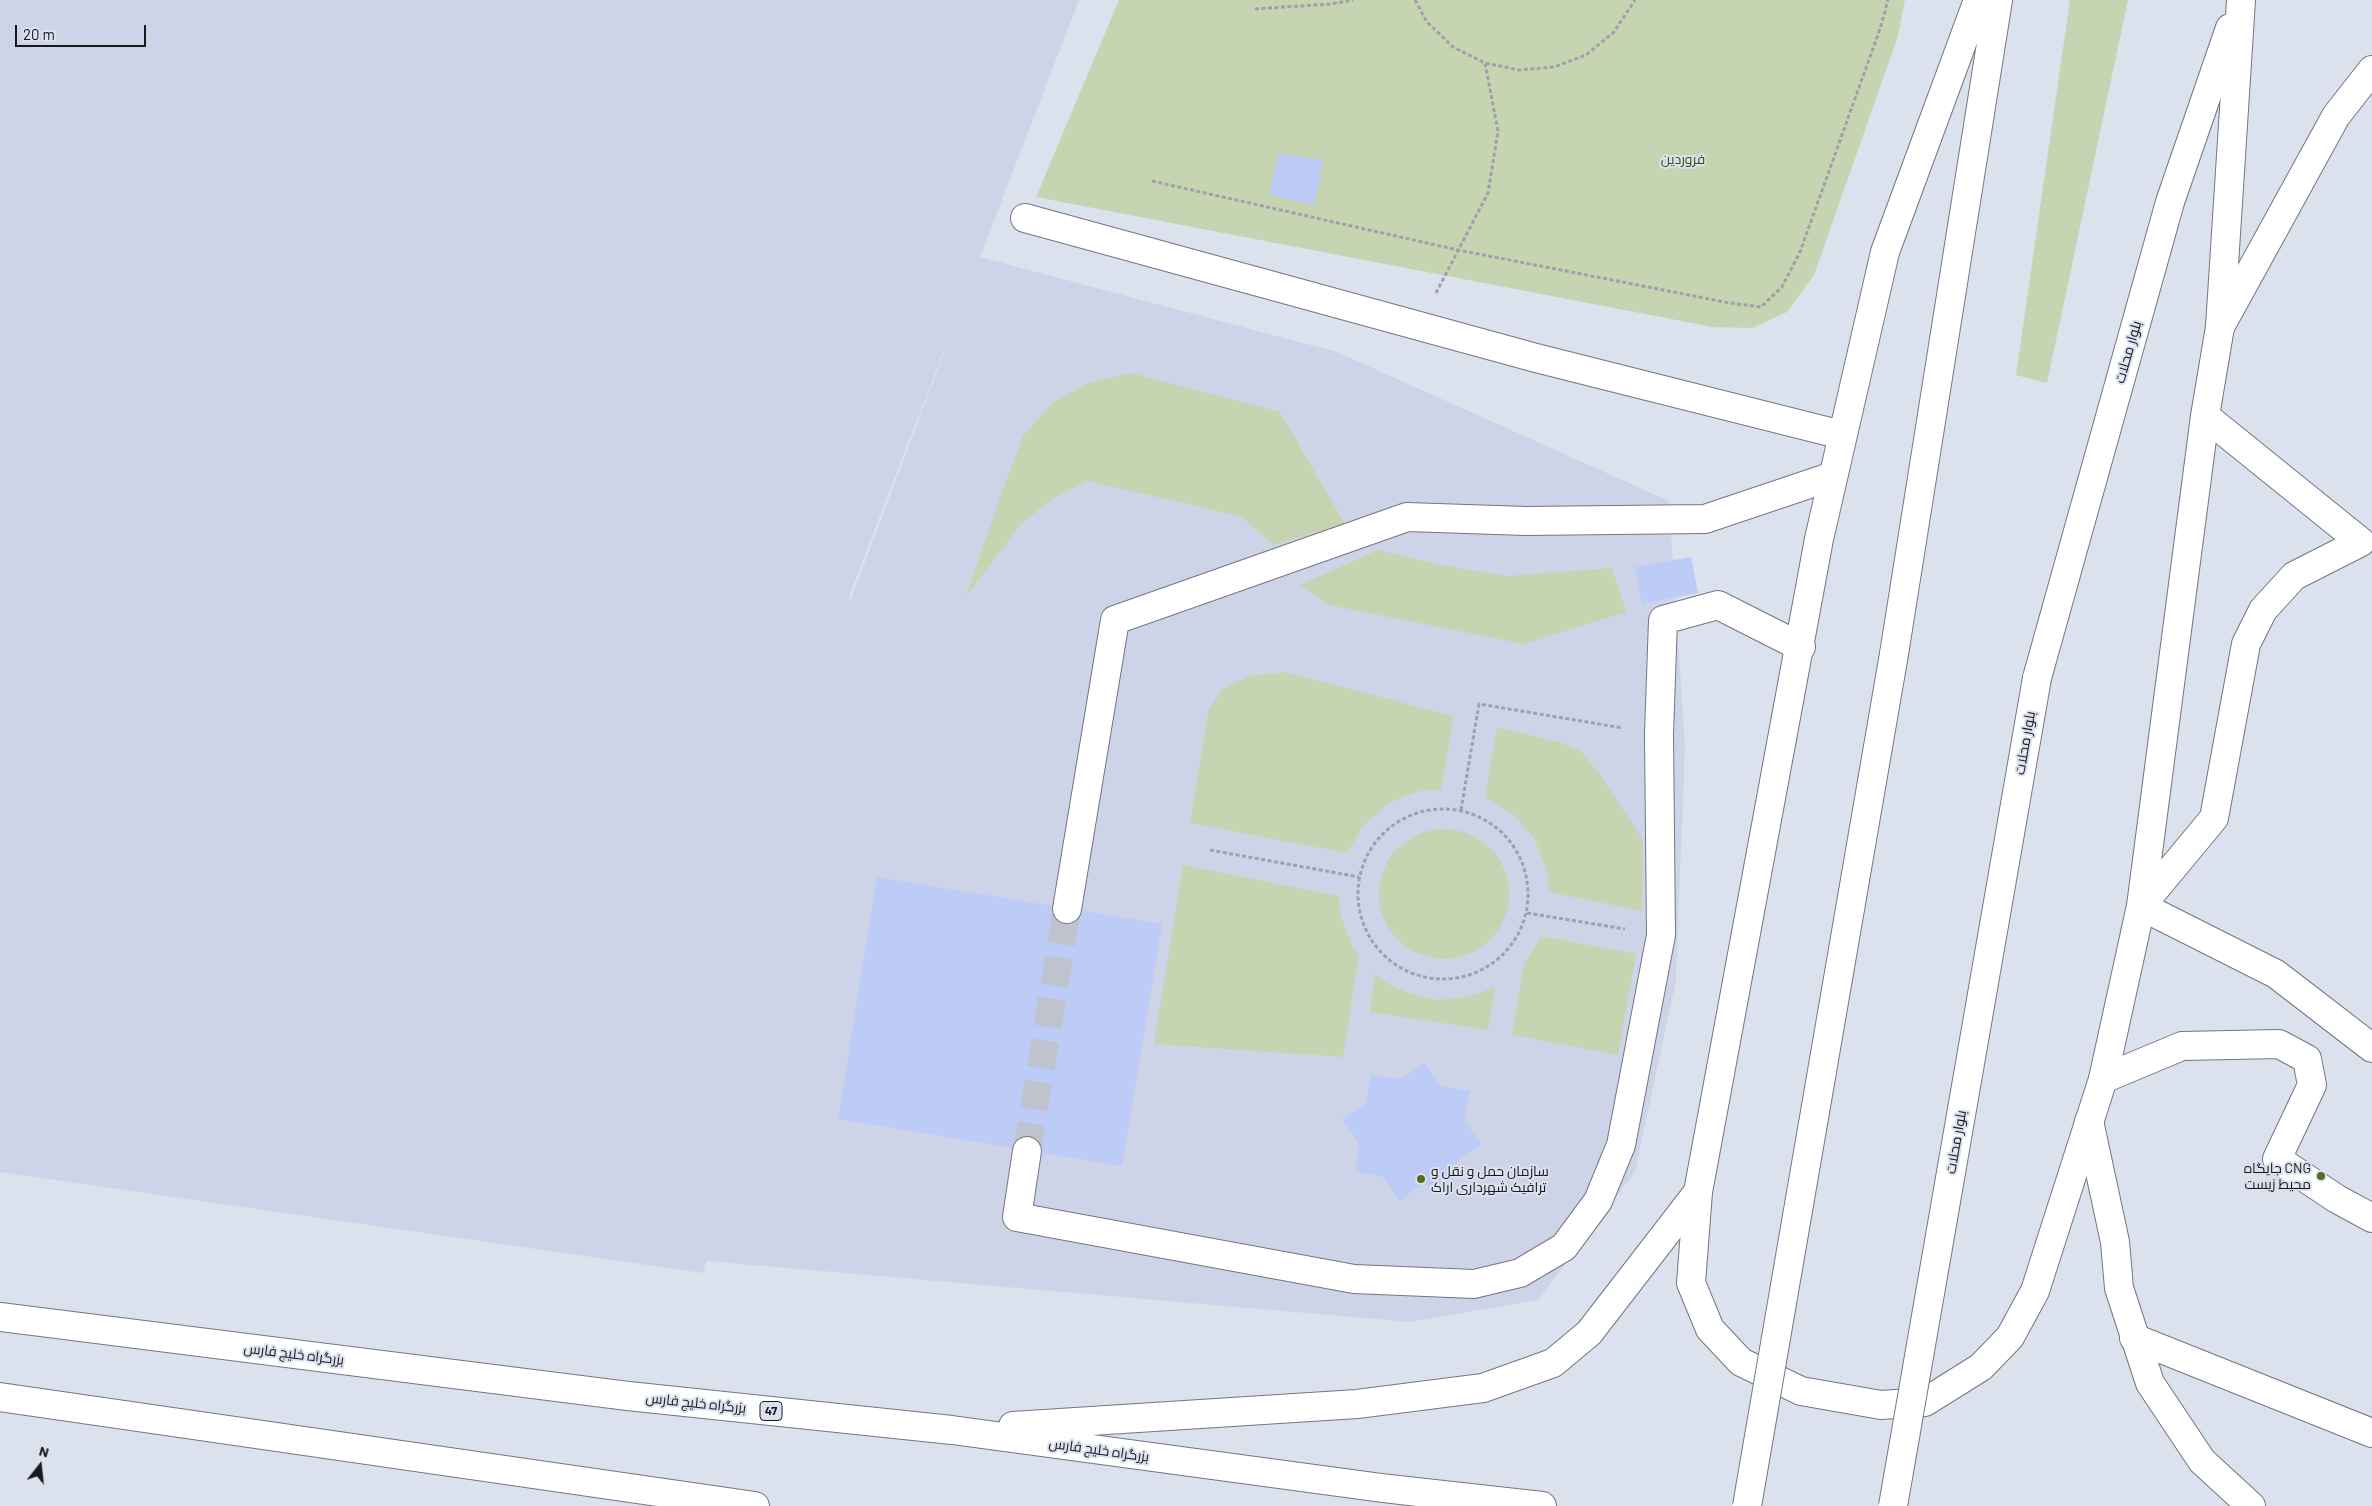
<!DOCTYPE html>
<html>
<head>
<meta charset="utf-8">
<style>
  body { margin:0 }
  #map { position:relative; width:2372px; height:1506px; overflow:hidden; background:#dce1ee; font-family:Barlow,sans-serif }
  canvas { display:block }
  .north { position:absolute; left:15px; top:1441px; width:50px; height:50px; -webkit-text-stroke:4px #dce1ee; paint-order:stroke; rotate:16deg; font-size:14px; font-weight:700; line-height:20px; text-align:center; color:#16181c }
  .north::after { content:''; display:block; margin:auto; width:18px; height:22px; background:#16181c; clip-path:polygon(50% 0,100% 100%,50% 72%,0 100%) }
  .scale { position:absolute; left:15px; top:25px; width:131px; height:22px; box-sizing:border-box; border:2px solid #16181c; border-top:0; padding-left:6px; font-size:15px; line-height:18px; white-space:nowrap; color:#16181c; -webkit-text-stroke:4px #dce1ee; paint-order:stroke }
</style>
</head>
<body>
<div id="map">
<canvas width="2372" height="1506"></canvas>
<div class="north">N</div>
<div class="scale">20 m</div>
</div>
<script>
const c = document.querySelector('canvas').getContext('2d');
c.lineJoin = 'round';
function fillPath(path, color) {
  c.fillStyle = color;
  c.fill(path, 'evenodd');
}
function toPath(rows) {
  const path = new Path2D();
  for (const r of rows) {
    if (r.length === 3) {
      path.moveTo(r[0] + r[2], r[1]);
      path.arc(r[0], r[1], r[2], 0, 2 * Math.PI);
      continue;
    }
    path.moveTo(r[0], r[1]);
    for (let i = 2; i < r.length; i += 2) path.lineTo(r[i], r[i + 1]);
  }
  return path;
}
function trace(path, color, width, dash) {
  c.strokeStyle = color;
  c.lineWidth = width;
  c.lineCap = dash ? 'butt' : 'round';
  c.setLineDash(dash || []);
  c.stroke(path);
}
function label(font, color, halo, rows, align = 'center') {
  c.font = font + ' Barlow,Cairo,sans-serif';
  c.lineWidth = 4;
  c.setLineDash([]);
  c.textBaseline = 'middle';
  c.strokeStyle = halo;
  c.fillStyle = color;
  for (const [text, x, y, turn = 0] of rows) {
    c.save();
    c.translate(x, y);
    c.rotate((+turn || 0) * Math.PI / 180);
    c.textAlign = isNaN(turn) ? turn : align;
    if (halo) c.strokeText(text, 0, 0);
    c.fillText(text, 0, 0);
    c.restore();
  }
}
fillPath(toPath([
  [0,0,1079,0,980,257,1337,352,1669,501,1685,746,1676,980,1635,1172,1538,1300,1410,1322,706,1261,703,1273,0,1172],
  [944,350,945,350,849,604,851,591]
]), '#ced4e8');
fillPath(toPath([
  [1119,0,1905,0,1897,39,1814,275,1787,312,1752,328,1713,327,1036,197],
  [2070,0,2128,0,2047,383,2016,375],
  [1131,373,1280,412,1345,524,1274,545,1240,516,1087,481,1053,498,1021,524,965,598,1008,475,1024,434,1054,402,1088,383],
  [1378,550,1440,565,1506,576,1612,568,1626,612,1524,644,1329,605,1300,585],
  [1284,672,1454,716,1441,790,1420,791,1389,803,1364,825,1347,853,1190,823,1208,712,1221,690,1249,676],
  [1497,727,1560,742,1581,751,1598,772,1643,840,1642,911,1549,892,1547,871,1535,840,1514,815,1485,797],
  [1444,894,65],
  [1183,865,1339,896,1341,917,1353,948,1359,955,1343,1057,1154,1044],
  [1541,936,1636,954,1618,1055,1512,1035,1524,964],
  [1375,973,1381,980,1408,993,1437,1000,1467,997,1495,987,1488,1030,1370,1012]
]), '#c6d4b1');
fillPath(toPath([
  [1278,153,1323,160,1315,205,1269,195],
  [1691,557,1698,593,1642,604,1635,567],
  [877,877,1162,924,1122,1166,838,1119],
  [1424,1063,1441,1086,1470,1091,1464,1120,1482,1144,1457,1161,1453,1190,1423,1184,1399,1201,1383,1177,1355,1172,1359,1143,1342,1119,1366,1103,1371,1075,1400,1079]
]), '#bdcbf7');
trace(toPath([
  [1027,1151,1067,909]
]), '#bec3ce', 28, [28, 14]);
const minor = toPath([
  [1025,218,1536,358,1842,435],
  [2220,327,2336,116,2372,70],
  [2205,416,2361,542,2294,576,2263,610,2246,644,2214,818,2141,906,2276,974,2372,1048],
  [1067,909,1115,620,1407,517,1526,521,1705,519,1833,476],
  [2103,1079,2182,1046,2279,1044,2307,1059,2312,1085,2277,1159,2337,1199,2372,1218],
  [1027,1151,1017,1217,1354,1279,1474,1284,1520,1273,1564,1247,1598,1201,1621,1145,1661,935,1659,734,1663,620,1718,605,1801,647],
  [2134,1338,2372,1433]
]);
const major = toPath([
  [1978,0,1885,252,1819,539,1698,1192,1691,1283,1710,1329,1741,1362,1801,1391,1881,1405,1925,1402,1981,1367,2010,1337,2035,1291,2103,1079,2141,906,2205,416,2220,327,2241,0],
  [1894,654,1998,0],
  [2037,678,2170,202,2230,28]
]);
const highway = toPath([
  [2089,1121,2115,1242,2119,1288,2150,1383,2202,1461,2251,1506],
  [0,1317,628,1396,952,1430,1382,1488,1542,1506],
  [0,1397,755,1506],
  [1013,1426,1357,1404,1483,1388,1553,1363,1589,1333,1698,1192]
]);
trace(minor, '#737682', 30);
trace(major, '#737682', 30);
trace(highway, '#737682', 30);
trace(toPath([
  [1415,0,1427,22,1453,47,1485,63,1519,70,1554,67,1586,55,1614,32,1635,0],
  [1255,9,1330,4,1353,0],
  [1152,181,1458,250,1730,303,1761,307,1782,287,1800,252,1881,26,1888,0],
  [1436,293,1488,193,1498,131,1485,63],
  [1443,894,85],
  [1461,810,1479,704,1623,728],
  [1210,850,1359,877],
  [1527,913,1625,929]
]), '#9da1ab', 3, [4, 2.5]);
trace(minor, '#fff', 28);
trace(major, '#fff', 28);
trace(highway, '#fff', 28);
const majorBridge = toPath([
  [1747,1506,1894,654],
  [1893,1506,2037,678]
]);
trace(majorBridge, '#737682', 30, []);
trace(majorBridge, '#fff', 28);
for (const [x, y, r, color] of [
  [2321,1176,5,"#546c1e"],
  [1421,1179,5,"#546c1e"]
]) {
  const dot = new Path2D();
  dot.arc(x, y, r, 0, 2 * Math.PI);
  c.fillStyle = color;
  c.fill(dot);
  trace(dot, '#dce1ee', 2);
}
for (const [x, y, w] of [
  [771,1411,22]
]) {
  const box = new Path2D();
  box.roundRect(x - w / 2, y - 9.5, w, 19, 4);
  c.fillStyle = '#dce1ee';
  c.fill(box);
  trace(box, '#16181c', 1);
}
label('bold 12px', '#16181c', null, [
  ["47",771,1411]
]);
label('14px', '#3c500c', '#dce1ee', [
  ["فروردین",1683,159]
]);
label('14px', '#16181c', '#dce1ee', [
  ["بلوار محلات",2128,352,-74],
  ["بلوار محلات",2025,743,-80],
  ["بلوار محلات",1956,1142,-80],
  ["بزرگراه خلیج فارس",294,1354,7],
  ["بزرگراه خلیج فارس",696,1403,6],
  ["بزرگراه خلیج فارس",1099,1450,8]
]);
label('14px', '#16181c', '#dce1ee', [
  ["جایگاه CNG",2311,1168],
  ["محیط زیست",2311,1184],
  ["سازمان حمل و نقل و",1431,1171,"left"],
  ["ترافیک شهرداری اراک",1431,1187,"left"]
], 'right');
</script>
</body>
</html>
